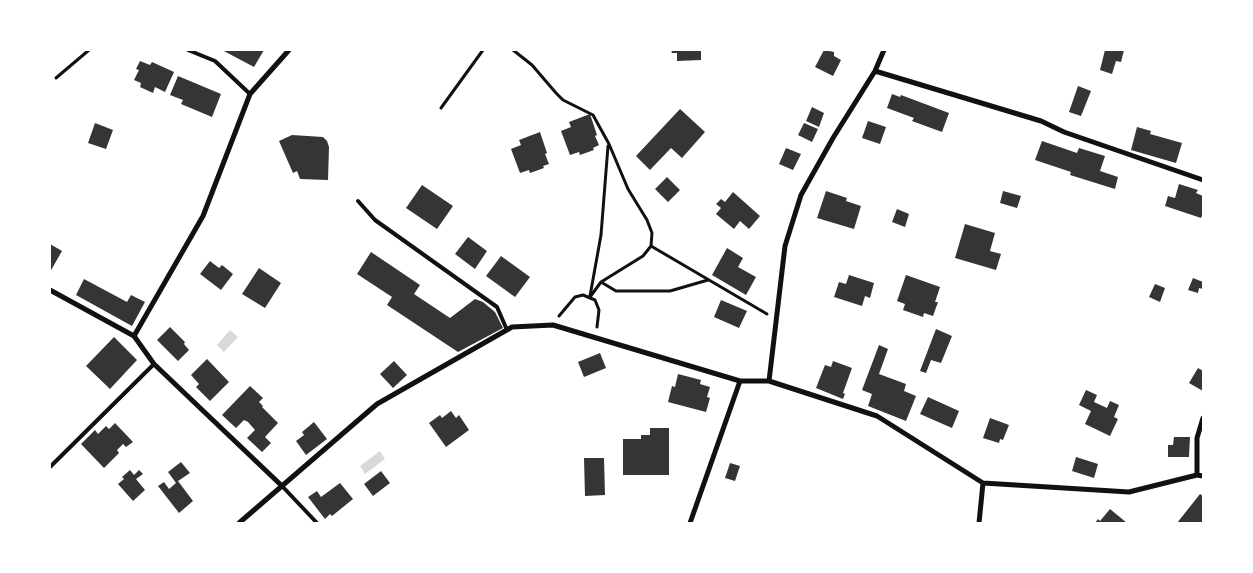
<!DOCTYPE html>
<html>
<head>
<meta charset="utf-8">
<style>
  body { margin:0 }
  #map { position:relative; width:1253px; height:573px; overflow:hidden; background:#fff; font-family:"Work Sans",sans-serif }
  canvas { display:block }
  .frame { position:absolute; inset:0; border:51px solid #fff; pointer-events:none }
</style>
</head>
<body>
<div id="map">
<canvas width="1253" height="573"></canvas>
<div class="frame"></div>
</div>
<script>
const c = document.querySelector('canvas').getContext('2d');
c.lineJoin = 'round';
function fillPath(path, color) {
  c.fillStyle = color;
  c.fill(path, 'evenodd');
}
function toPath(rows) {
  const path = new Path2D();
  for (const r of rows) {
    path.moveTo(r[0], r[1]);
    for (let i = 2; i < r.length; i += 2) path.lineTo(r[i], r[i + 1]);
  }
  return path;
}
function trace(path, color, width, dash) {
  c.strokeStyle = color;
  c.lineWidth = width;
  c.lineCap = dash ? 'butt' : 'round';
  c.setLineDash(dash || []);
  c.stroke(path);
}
fillPath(toPath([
  [230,330,238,337,224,352,217,345],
  [380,451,385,459,365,474,360,466]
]), '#d9d9d9');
fillPath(toPath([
  [222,50,264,50,254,67],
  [671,50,701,50,701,60,677,61,677,53,672,53],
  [824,50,834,52,834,56,841,60,833,76,815,67],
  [1105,50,1124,50,1121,62,1116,61,1112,74,1100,70],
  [140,61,150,65,152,62,174,72,165,92,155,87,153,93,140,87,141,83,134,80,139,70,136,69],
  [178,76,221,94,212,117,181,104,183,100,170,95],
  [1078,86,1091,91,1081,116,1069,112],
  [892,94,900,97,901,95,949,113,942,132,912,121,914,118,887,108],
  [812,107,824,113,819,127,806,121],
  [680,109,705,132,682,158,671,148,650,170,636,156],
  [590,114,597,135,595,136,599,145,593,148,594,150,580,155,579,152,570,155,561,131,571,127,569,122],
  [868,121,886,127,880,144,862,138],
  [95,123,113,130,106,149,88,143],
  [804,123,818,129,812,142,798,135],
  [1137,127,1151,131,1150,134,1182,143,1176,163,1131,150],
  [540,132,547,153,545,154,549,164,543,166,544,168,530,173,529,170,520,173,511,149,521,145,519,140],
  [292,135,323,137,327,141,329,147,328,180,300,179,297,171,293,173,279,141],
  [1042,141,1077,153,1079,148,1105,156,1100,171,1118,177,1115,189,1070,175,1071,172,1035,160],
  [786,148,801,154,793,170,779,164],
  [667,177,680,190,668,202,655,189],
  [1179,184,1198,190,1196,193,1203,196,1203,213,1201,218,1165,206,1168,196,1175,198],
  [422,185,453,206,437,229,406,208],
  [826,191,847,198,846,201,861,206,854,229,817,218],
  [1003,191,1021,196,1017,208,1000,203],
  [733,192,760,216,749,229,740,221,734,229,716,214,721,208,716,204,721,199,725,202],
  [897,209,909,214,905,227,892,222],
  [965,224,995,233,990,251,1001,254,996,270,955,258],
  [468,237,487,251,475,269,455,254],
  [50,244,62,251,50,272],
  [727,248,743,258,738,267,756,277,746,295,712,275],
  [371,252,420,285,414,294,450,318,475,299,483,302,495,312,503,328,458,352,387,305,392,297,357,274],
  [501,256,530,277,515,297,486,276],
  [210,261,219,268,222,265,233,274,221,290,200,274],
  [259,268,281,283,265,308,242,294],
  [849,275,874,283,870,298,865,296,862,306,834,297,839,282,846,284],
  [906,275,940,287,935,302,938,302,933,316,924,313,923,317,903,310,905,304,897,301],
  [1193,278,1203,282,1203,289,1199,288,1198,293,1188,290],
  [84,279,127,302,131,295,145,302,132,326,76,295],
  [1155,284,1165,288,1160,302,1149,297],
  [721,300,747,311,739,328,714,317],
  [170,327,185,342,184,344,189,350,178,361,157,340],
  [936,329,952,336,941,363,931,360,926,373,920,371],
  [114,337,137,360,110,389,86,366],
  [879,345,888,349,879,374,906,384,904,391,916,396,906,421,868,406,872,394,862,390],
  [600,353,606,368,584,377,578,362],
  [207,359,229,382,210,401,196,387,199,384,191,375],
  [394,361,407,375,393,388,380,374],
  [833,361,852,368,843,393,845,394,843,399,816,388,825,365,831,367],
  [1198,368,1203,371,1203,391,1189,383],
  [678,374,701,380,700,384,710,387,707,397,710,398,706,412,668,402,672,386,675,387],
  [250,386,263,398,259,402,263,406,262,407,278,423,265,437,271,443,262,452,247,438,255,430,248,422,244,420,236,428,222,415],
  [1086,390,1097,395,1094,402,1107,408,1110,401,1119,405,1114,417,1118,419,1110,436,1085,424,1091,411,1079,405],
  [928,397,959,411,952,428,920,414],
  [451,411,456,418,459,415,469,430,446,447,429,423,440,415,442,418],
  [990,418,1009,425,1003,440,1000,439,999,443,983,438],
  [314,422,327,439,306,455,296,441,304,435,302,432],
  [115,423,133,442,126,447,123,444,117,450,119,453,104,468,81,444,95,430,98,434,106,426,109,429],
  [650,428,669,428,669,475,623,475,623,439,641,439,641,435,650,435],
  [1174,437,1190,437,1189,457,1168,457,1168,445,1173,445],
  [1076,457,1098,464,1094,478,1072,471],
  [584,458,604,458,605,495,585,496],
  [181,462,190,473,178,481,193,501,179,513,158,486,164,482,169,489,176,483,168,472],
  [730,463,740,466,735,481,725,478],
  [130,470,134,475,139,470,143,474,136,479,145,490,133,501,118,484,124,479,122,477],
  [381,471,390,483,373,496,364,484],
  [340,483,353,499,332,516,330,514,325,519,308,497,317,491,321,497],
  [1200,494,1203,496,1203,523,1177,523],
  [1110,509,1127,523,1095,523,1098,519,1100,521]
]), '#353535');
trace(toPath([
  [513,50,532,65,556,93,563,100,593,115,609,144,628,189,647,220,652,233,651,246,643,256,601,282,590,297],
  [56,78,89,50],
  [441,108,483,50],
  [651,246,767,314],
  [601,282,616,291,670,291,708,280],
  [590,296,601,235,608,146],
  [559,316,575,297,583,295,595,300,599,310,597,327]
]), '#111', 3);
trace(toPath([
  [188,50,215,61,250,94],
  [358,201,375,220,497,307,507,330],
  [50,467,154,364],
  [282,486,317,523]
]), '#111', 4);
trace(toPath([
  [875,71,1041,121,1064,132,1203,180],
  [50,290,134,336,154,364,282,486],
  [134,336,203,216,250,94,289,50],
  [769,381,785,246,801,195,833,138,875,71,884,50],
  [1197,475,1197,438,1203,418],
  [239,523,377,404,512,327,553,325,740,381,769,381,877,416,983,483,1129,492,1197,475,1203,476],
  [690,523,740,381],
  [979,523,983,483]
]), '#111', 5);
</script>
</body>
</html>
